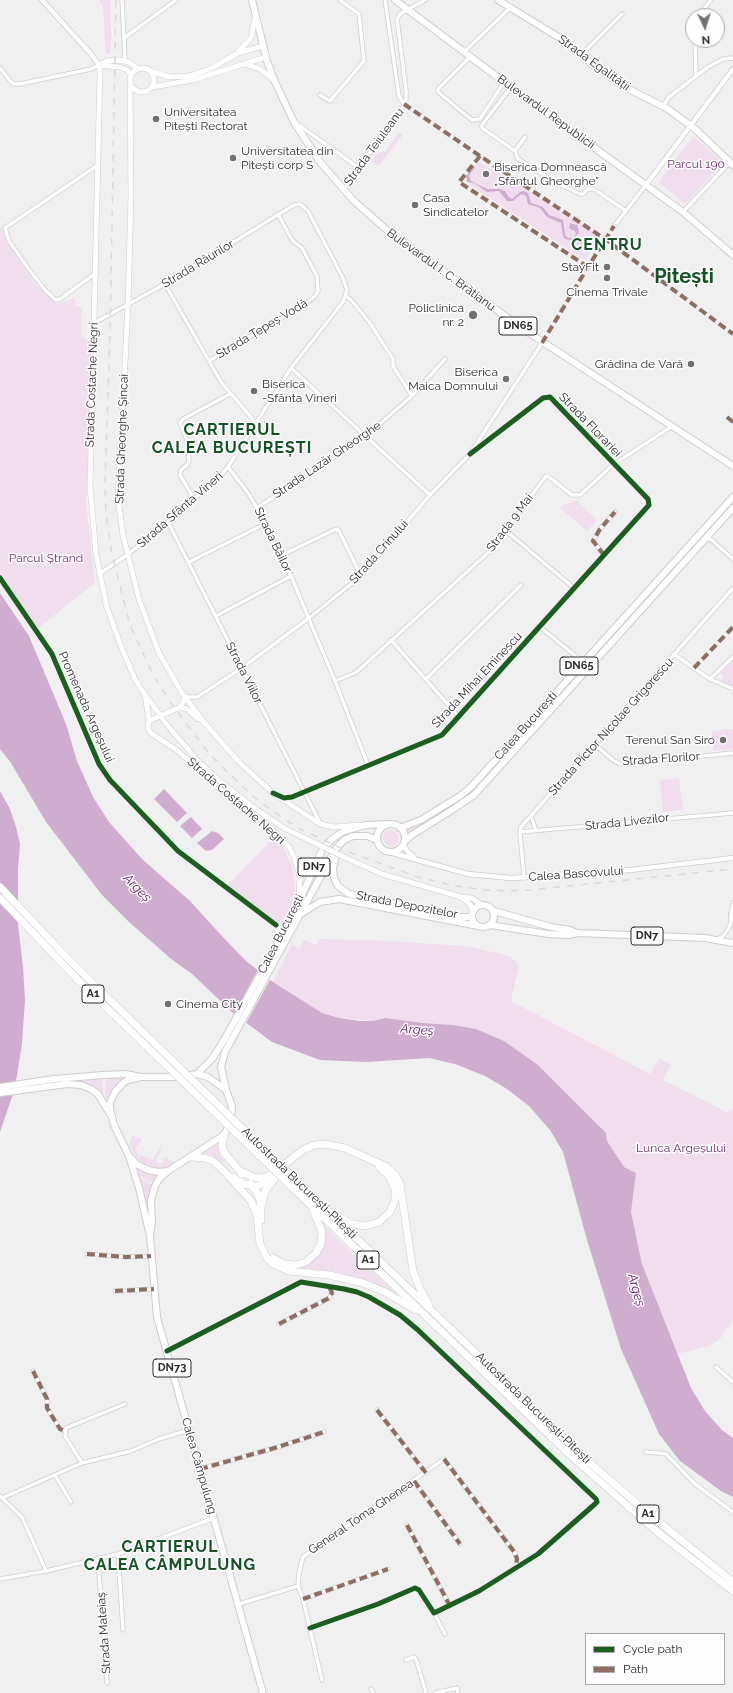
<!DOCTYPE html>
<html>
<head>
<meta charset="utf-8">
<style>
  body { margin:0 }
  #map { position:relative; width:733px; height:1693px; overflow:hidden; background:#f1f0f1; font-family:Raleway,sans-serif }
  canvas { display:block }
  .legend { position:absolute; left:585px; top:1633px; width:140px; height:52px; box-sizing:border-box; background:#fffcff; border:1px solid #aba9ab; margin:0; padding:5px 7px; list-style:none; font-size:12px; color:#2e2d2e }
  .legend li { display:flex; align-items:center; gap:8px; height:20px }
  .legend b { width:20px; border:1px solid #aba9ab }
  .north { position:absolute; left:685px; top:8px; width:40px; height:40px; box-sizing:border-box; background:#fffcff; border:1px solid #aba9ab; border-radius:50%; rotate:176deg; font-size:11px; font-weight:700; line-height:16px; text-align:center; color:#2e2d2e }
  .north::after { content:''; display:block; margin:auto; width:14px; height:18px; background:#727172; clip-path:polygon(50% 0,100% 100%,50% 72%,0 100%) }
</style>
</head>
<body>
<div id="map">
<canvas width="733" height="1693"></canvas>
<ul class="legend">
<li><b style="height:5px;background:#1b5e20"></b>Cycle path</li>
<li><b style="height:5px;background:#8d6e63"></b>Path</li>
</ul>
<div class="north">N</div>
</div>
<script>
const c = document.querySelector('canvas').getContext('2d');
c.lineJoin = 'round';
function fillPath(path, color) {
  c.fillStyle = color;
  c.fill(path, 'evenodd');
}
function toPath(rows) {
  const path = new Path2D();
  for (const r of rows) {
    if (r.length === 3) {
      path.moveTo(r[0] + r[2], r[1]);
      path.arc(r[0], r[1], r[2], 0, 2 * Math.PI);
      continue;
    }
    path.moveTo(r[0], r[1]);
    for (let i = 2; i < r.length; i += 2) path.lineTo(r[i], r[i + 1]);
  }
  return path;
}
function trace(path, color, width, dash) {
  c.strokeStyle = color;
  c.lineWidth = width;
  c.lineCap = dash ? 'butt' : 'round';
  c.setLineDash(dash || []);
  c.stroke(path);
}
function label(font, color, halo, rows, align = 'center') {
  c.font = font + ' Raleway,sans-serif';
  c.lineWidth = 3;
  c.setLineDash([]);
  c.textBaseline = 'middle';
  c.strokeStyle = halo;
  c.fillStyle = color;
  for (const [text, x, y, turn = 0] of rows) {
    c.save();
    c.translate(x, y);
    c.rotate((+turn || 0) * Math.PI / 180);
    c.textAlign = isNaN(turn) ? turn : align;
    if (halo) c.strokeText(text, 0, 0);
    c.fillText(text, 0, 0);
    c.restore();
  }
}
fillPath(toPath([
  [99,0,111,0,111,53,106,55,103,7],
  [399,132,403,135,381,163,378,165,373,162,374,156,380,152,385,152],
  [693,136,723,163,685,204,659,182],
  [479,162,509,179,601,236,585,260,470,185,468,176],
  [0,226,7,242,34,283,57,304,75,298,75,306,82,307,81,335,89,342,90,394,86,501,95,583,37,629,0,575],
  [733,497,733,508,474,795,404,842,404,835,400,828,460,796],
  [576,500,597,520,587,531,559,507],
  [733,659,733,687,720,682,723,677,720,672],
  [733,729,733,749,713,751,712,731],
  [679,778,683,810,663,812,660,780],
  [391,838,8],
  [274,837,285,850,291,864,295,880,294,896,290,910,283,920,278,923,227,886],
  [319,939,368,940,467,946,510,956,519,965,511,1001,650,1074,659,1059,671,1064,663,1080,723,1110,726,1113,733,1109,733,1320,730,1323,720,1339,709,1346,677,1354,642,1264,631,1212,636,1174,624,1167,607,1141,453,1025,423,1023,385,1018,373,1021,339,1018,322,1013,273,982,292,944,299,949,304,940,316,945],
  [126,1076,115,1085,107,1099,105,1097,106,1077],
  [103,1077,103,1094,94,1086,85,1082,58,1082],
  [133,1134,136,1139,139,1137,142,1140,135,1148,139,1157,142,1156,153,1160,160,1147,162,1148,156,1161,161,1164,166,1156,171,1161,176,1163,167,1167,158,1168,142,1163,137,1158,130,1145,130,1139],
  [218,1144,220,1155,225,1161,223,1163,212,1155,204,1153],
  [138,1169,148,1174,159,1176,153,1184,138,1175,137,1170],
  [140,1178,152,1185,149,1196,148,1206],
  [321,1223,366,1266,398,1296,285,1267,318,1254]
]), '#f0deef');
fillPath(toPath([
  [474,166,475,167,469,176,471,181,487,189,500,189,505,191,509,197,512,199,520,192,524,191,528,193,531,203,543,207,549,215,563,220,565,235,568,238,574,238,576,234,575,231,570,229,569,227,570,223,577,225,579,232,574,239,576,241,580,239,582,240,582,244,579,244,576,241,565,239,563,236,561,223,547,217,540,208,528,204,526,196,521,194,513,201,507,201,499,191,487,192,474,183,467,182,466,176],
  [0,593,29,636,66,724,77,761,93,797,109,822,143,860,190,901,220,934,246,961,273,982,322,1013,339,1018,360,1021,373,1021,385,1018,423,1023,453,1025,476,1029,504,1041,538,1065,606,1133,607,1141,624,1167,636,1173,631,1212,642,1264,691,1388,705,1411,722,1430,733,1438,733,1497,721,1491,680,1461,659,1434,621,1349,587,1240,563,1152,550,1130,529,1106,507,1089,485,1076,455,1064,429,1058,367,1062,320,1060,272,1042,233,1013,192,974,170,958,129,922,102,895,46,822,11,763,0,749],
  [164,789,187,813,177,822,154,799],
  [0,791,10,809,16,827,20,844,18,869,18,925,23,967,25,1000,22,1044,17,1075,12,1097,0,1132],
  [191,817,202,829,192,838,180,826],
  [212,831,218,833,224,839,212,850,206,851,197,843]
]), '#cfadce');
fillPath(toPath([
  [259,968,271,978,245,1025,233,1016]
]), '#f1f0f1');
const minor = toPath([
  [122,0,124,38],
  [385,0,399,96,404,104],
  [698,16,711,0],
  [695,40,696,75],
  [464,52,510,8],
  [581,55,622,14],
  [471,56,438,89,438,92,472,120,480,119,504,82],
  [125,61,124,38,176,0],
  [0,68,10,81,14,84,20,84,91,69,99,65],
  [511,87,482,125,482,128,515,151,518,159,557,183,580,194,583,194,588,189,594,189,626,211],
  [320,95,330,101,364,61,359,14,340,0],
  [663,106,669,97,708,67,723,59,733,58],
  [296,123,359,168],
  [515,151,525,137],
  [343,190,403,107,406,100,406,90,397,19,400,14,425,0],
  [683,212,730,162],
  [614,226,646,185],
  [96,273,60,299,56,300,45,290,28,268,9,241,5,228,98,165],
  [165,284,221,382,256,423],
  [346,296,351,300,370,323,393,359,393,366,412,396],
  [94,323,165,284,294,205,300,204,308,211,343,278,347,290,343,302,291,368,228,467,218,478,168,522,127,555,99,574],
  [209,361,309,301,315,296,318,291,317,276,302,248,292,240,278,214],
  [291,368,430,495],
  [228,467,248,493,257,508,291,576,335,681,368,765],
  [194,499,180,475,181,470,188,464,189,461,187,440,180,423,183,419,230,394],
  [257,508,366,436,412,396,445,359],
  [168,522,320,823],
  [505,530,574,588],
  [708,537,733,559],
  [604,555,593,541,600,529,615,512],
  [280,556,336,529,339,531,361,576],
  [189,562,265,524],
  [216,616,291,576],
  [540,627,589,667],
  [391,640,459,717],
  [675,655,710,679,733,689],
  [426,679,521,585],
  [710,679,733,657],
  [335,681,355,673,360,669,490,551,546,476,549,477,572,495,580,495,614,464,671,427],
  [186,697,197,697,242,668,309,618,361,576,430,495,470,454,542,343],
  [594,744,613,760,620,764,733,753],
  [280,796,284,798,292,797,442,735,649,505,648,499,550,397,543,398,470,454],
  [531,816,536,831],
  [520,832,733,813],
  [524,878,520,832,521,827,733,588],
  [718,939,724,935,730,926,733,903],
  [87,1254,126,1257,151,1256],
  [115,1291,154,1289],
  [279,1324,329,1298,332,1293,329,1286],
  [167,1351,301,1282,344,1289,357,1292,369,1297,400,1315,418,1330,596,1499,597,1502,595,1504,538,1554,479,1591,434,1613,419,1590,415,1588,378,1604,310,1628],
  [716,1367,733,1382],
  [33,1371,47,1399,47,1408,60,1429,65,1431],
  [377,1410,426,1473],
  [646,1452,666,1454,695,1484,733,1512],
  [82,1463,65,1436,66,1428,125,1404],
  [200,1469,278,1447,324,1432],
  [55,1475,71,1502],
  [414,1481,460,1544],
  [0,1496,22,1517,46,1571],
  [2,1498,82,1463,131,1451,159,1439,189,1430],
  [407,1525,450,1606],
  [118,1554,123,1630],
  [98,1558,107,1683],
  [0,1579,46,1571,118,1554,214,1518],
  [303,1599,388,1569],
  [239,1604,298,1586],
  [434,1613,445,1634],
  [406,1660,414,1657,416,1659,426,1693],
  [322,1680,303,1599,298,1586,299,1573,303,1557,444,1459,515,1553,517,1559,516,1567],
  [371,1689,373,1693],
  [435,1693,457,1688,458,1693]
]);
const tertiary = toPath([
  [42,0,91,54,99,65],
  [646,185,733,69],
  [403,845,408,852,414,857],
  [389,852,468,874,511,878,630,870,733,858]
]);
const secondary = toPath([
  [238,52,251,38,255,18],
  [245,64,260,69,274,80],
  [99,65,100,72,90,487,96,554,107,608,121,646,135,679,145,695,161,716,163,720,197,760,221,782,250,805,284,828,315,843],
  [99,65,107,61,118,60,129,62,138,69],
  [99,65,119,67,127,70,131,74],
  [142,80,12],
  [150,71,170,77,189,76,210,69,238,53,263,46],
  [130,85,131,196,128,305,118,498,123,535,139,599,159,653,182,693,203,721,239,762,273,793,320,824,334,827,360,825],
  [152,87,193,80,266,57],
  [145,695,149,720,148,728,151,733,178,751,231,799,277,834,289,847,294,857,300,876,299,899],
  [180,707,187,709,198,719],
  [149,721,180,707,186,697],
  [344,857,382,874,461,897,472,898,482,905],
  [462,898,470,904,473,912]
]);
const primary = toPath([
  [252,0,267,61,275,82,294,122,320,162,353,200,388,231,523,329,733,466],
  [395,0,516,91,683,212,733,255],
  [498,0,563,40,592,64,625,87,668,109,695,129,733,165],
  [391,838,14],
  [400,828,421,820,460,796,471,787,733,497],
  [404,842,412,835,455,808,474,795,733,508],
  [336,854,333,868,334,878,338,886,349,894,458,917,472,917],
  [483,916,11],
  [494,911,551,927,570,930,577,933],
  [302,913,320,902,339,899,478,926],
  [732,915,733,919],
  [490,925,548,934,569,935,577,933,681,937,705,938,733,943],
  [197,1074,212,1059,223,1042,295,911,322,850,332,839,344,831,366,825,386,824],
  [0,1087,54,1079,103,1075,126,1074,141,1077],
  [226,1090,221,1067,225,1052,335,850,344,840,353,836,367,836,377,840],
  [0,1093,67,1084,81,1085,91,1089,98,1094,110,1114]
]);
const trunk = toPath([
  [130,1157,136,1164,148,1170,158,1172,168,1171],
  [150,1236,152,1222,151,1200,155,1186,160,1178,168,1171,224,1135,231,1122,232,1106,226,1090,208,1077,197,1074,175,1077,141,1077,128,1080,123,1083,115,1092,110,1103,110,1109,114,1125,129,1156,139,1188,150,1236,157,1317,263,1693]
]);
const motorway = toPath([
  [0,887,70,961,185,1073],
  [224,1135,222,1146,223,1151,242,1174],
  [192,1157,205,1158,213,1161,224,1171,251,1201,257,1215,260,1244,267,1258,273,1264,289,1271,329,1275,363,1283,385,1292,416,1310],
  [240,1171,256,1178,266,1177,275,1172,303,1150,314,1145,325,1144,345,1148,387,1167,396,1176,400,1184,413,1271,420,1289,429,1305],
  [233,1177,244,1184,256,1186,272,1181,280,1173],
  [250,1183,258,1194,260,1201,261,1220],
  [299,1183,589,1462,643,1509,733,1582],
  [293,1188,570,1455,655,1530,733,1591],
  [262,1205,265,1191,272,1182],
  [337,1216,353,1224,366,1226,379,1222,390,1212,395,1200,395,1189,389,1176,379,1167],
  [273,1258,284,1264,296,1265,306,1262,316,1253,321,1244,322,1232,313,1210]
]);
trace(minor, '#cecdce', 5);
trace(tertiary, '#cecdce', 6);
trace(secondary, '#cecdce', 6);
trace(primary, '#cecdce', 8);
trace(trunk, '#cecdce', 8);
trace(motorway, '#cecdce', 8);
trace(minor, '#fdfdfd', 3.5);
trace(tertiary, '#fdfdfd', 4.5);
trace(secondary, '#fdfdfd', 5);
trace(primary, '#fdfdfd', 6);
trace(trunk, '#fdfdfd', 6);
trace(motorway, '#fdfdfd', 7);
trace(toPath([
  [116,0,110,333,105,484,106,512,112,555,130,625,153,675,168,699,203,746,218,763,254,797,271,810,298,828,351,853,418,877,451,885,484,890,507,891,530,890,733,869]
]), '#dbdada', 1.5, [7, 7]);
const secondaryBridge = toPath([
  [315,843,344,857]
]);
const motorwayBridge = toPath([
  [0,898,78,980,293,1188],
  [185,1073,299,1183]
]);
trace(secondaryBridge, '#cecdce', 6, []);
trace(motorwayBridge, '#cecdce', 8, []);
trace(secondaryBridge, '#fdfdfd', 5);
trace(motorwayBridge, '#fdfdfd', 7);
trace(toPath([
  [404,104,480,156,605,239,733,334],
  [480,156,459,182,588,267],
  [542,343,588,267,614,226],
  [727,417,733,422],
  [604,555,593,541,600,529,615,512],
  [694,668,733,627],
  [87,1254,126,1257,151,1256],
  [115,1291,154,1289],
  [279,1324,329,1298,332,1293,329,1286],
  [33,1371,47,1399,47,1408,60,1429,65,1431],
  [377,1410,426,1473],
  [444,1459,515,1553,517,1559,516,1567],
  [200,1469,278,1447,324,1432],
  [414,1481,460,1544],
  [407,1525,450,1606],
  [303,1599,388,1569]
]), '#8d6e63', 4, [8, 4]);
trace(toPath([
  [0,578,52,654,99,764,110,780,178,851,276,925],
  [273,793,284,798,292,797,442,735,649,505,648,499,550,397,543,398,470,454],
  [167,1351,301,1282,344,1289,357,1292,369,1297,400,1315,418,1330,596,1499,597,1502,595,1504,538,1554,479,1591,434,1613,419,1590,415,1588,378,1604,310,1628]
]), '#1b5e20', 5);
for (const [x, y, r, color] of [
  [156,119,4,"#727172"],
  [233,158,4,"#727172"],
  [486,174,4,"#727172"],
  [415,205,4,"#727172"],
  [607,267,4,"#727172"],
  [607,278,4,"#727172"],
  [473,315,5,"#727172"],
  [691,364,4,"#727172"],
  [506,379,4,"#727172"],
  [254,391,4,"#727172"],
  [723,740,4,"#727172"],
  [168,1004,4,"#727172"]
]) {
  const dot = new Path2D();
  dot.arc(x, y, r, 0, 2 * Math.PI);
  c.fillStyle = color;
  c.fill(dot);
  trace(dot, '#fffcff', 1.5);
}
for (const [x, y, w] of [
  [518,326,38],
  [579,666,38],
  [314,867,32],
  [647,936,32],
  [93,994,22],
  [368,1260,22],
  [172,1368,38],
  [648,1514,22]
]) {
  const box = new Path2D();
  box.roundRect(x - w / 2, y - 9, w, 18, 3);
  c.fillStyle = '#fffcff';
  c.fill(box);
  trace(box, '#2e2d2e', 1);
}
label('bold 11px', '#2e2d2e', null, [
  ["DN65",518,326],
  ["DN65",579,666],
  ["DN7",314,867],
  ["DN7",647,936],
  ["A1",93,994],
  ["A1",368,1260],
  ["DN73",172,1368],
  ["A1",648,1514]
]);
label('12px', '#2e2d2e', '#fffcff', [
  ["Strada Egalității",594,63,36],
  ["Bulevardul Republicii",546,112,36],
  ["Strada Teiuleanu",374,147,-54],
  ["Strada Râurilor",198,264,-31],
  ["Bulevardul I. C. Brătianu",441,270,36],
  ["Strada Țepeș Vodă",262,329,-31],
  ["Strada Costache Negri",92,385,-88],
  ["Strada Florariei",590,425,46],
  ["Strada Gheorghe Șincai",122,439,-88],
  ["Strada Lazăr Gheorghe",327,460,-34],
  ["Strada Sfânta Vineri",180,510,-41],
  ["Strada 9 Mai",510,523,-53],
  ["Strada Băilor",273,540,64],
  ["Strada Crinului",379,552,-48],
  ["Strada Viilor",244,673,63],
  ["Strada Mihai Eminescu",477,680,-47],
  ["Promenada Argeșului",86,707,66],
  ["Calea București",526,726,-48],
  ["Strada Pictor Nicolae Grigorescu",611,727,-48],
  ["Strada Florilor",661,759,-4],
  ["Strada Costache Negri",236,801,41],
  ["Strada Livezilor",627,822,-6],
  ["Calea Bascovului",576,874,-4],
  ["Strada Depozitelor",407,905,11],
  ["Calea București",281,934,-63],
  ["Autostrada București-Pitești",299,1183,44],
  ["Autostrada București-Pitești",533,1408,44],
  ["Calea Câmpulung",199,1466,74],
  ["General Toma Ghenea",361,1517,-34],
  ["Strada Mateiaș",104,1633,-94]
]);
label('12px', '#2e2d2e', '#fffcff', [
  ["Universitatea",164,112],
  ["Pitești Rectorat",164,126],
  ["Universitatea din",241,151],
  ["Pitești corp S",241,165],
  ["Biserica Domnească",494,167],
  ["„Sfântul Gheorghe”",494,181],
  ["Casa",423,198],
  ["Sindicatelor",423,212],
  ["StayFit",599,267,"right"],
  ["Cinema Trivale",607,292,"center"],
  ["Policlinica",464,308,"right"],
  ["nr. 2",464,322,"right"],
  ["Grădina de Vară",683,364,"right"],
  ["Biserica",498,372,"right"],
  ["Maica Domnului",498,386,"right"],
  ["Biserica",262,384],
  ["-Sfânta Vineri",262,398],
  ["Terenul San Siro",715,740,"right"],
  ["Cinema City",176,1004]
], 'left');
label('12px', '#6c316c', '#fffcff', [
  ["Parcul 190",696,164],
  ["Parcul Ștrand",46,558],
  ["Lunca Argeșului",681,1148]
]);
label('italic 13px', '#581d58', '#fffcff', [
  ["Argeș",137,888,45],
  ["Argeș",417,1030,4],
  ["Argeș",636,1290,74]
]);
c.letterSpacing = '1px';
label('bold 16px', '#145324', '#fffcff', [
  ["CENTRU",607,245],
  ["CARTIERUL",232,430],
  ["CALEA BUCUREȘTI",232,448],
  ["CARTIERUL",170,1547],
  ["CALEA CÂMPULUNG",170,1565]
]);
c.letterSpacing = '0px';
label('bold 20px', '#145324', '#fffcff', [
  ["Pitești",684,277]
]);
</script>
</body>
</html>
